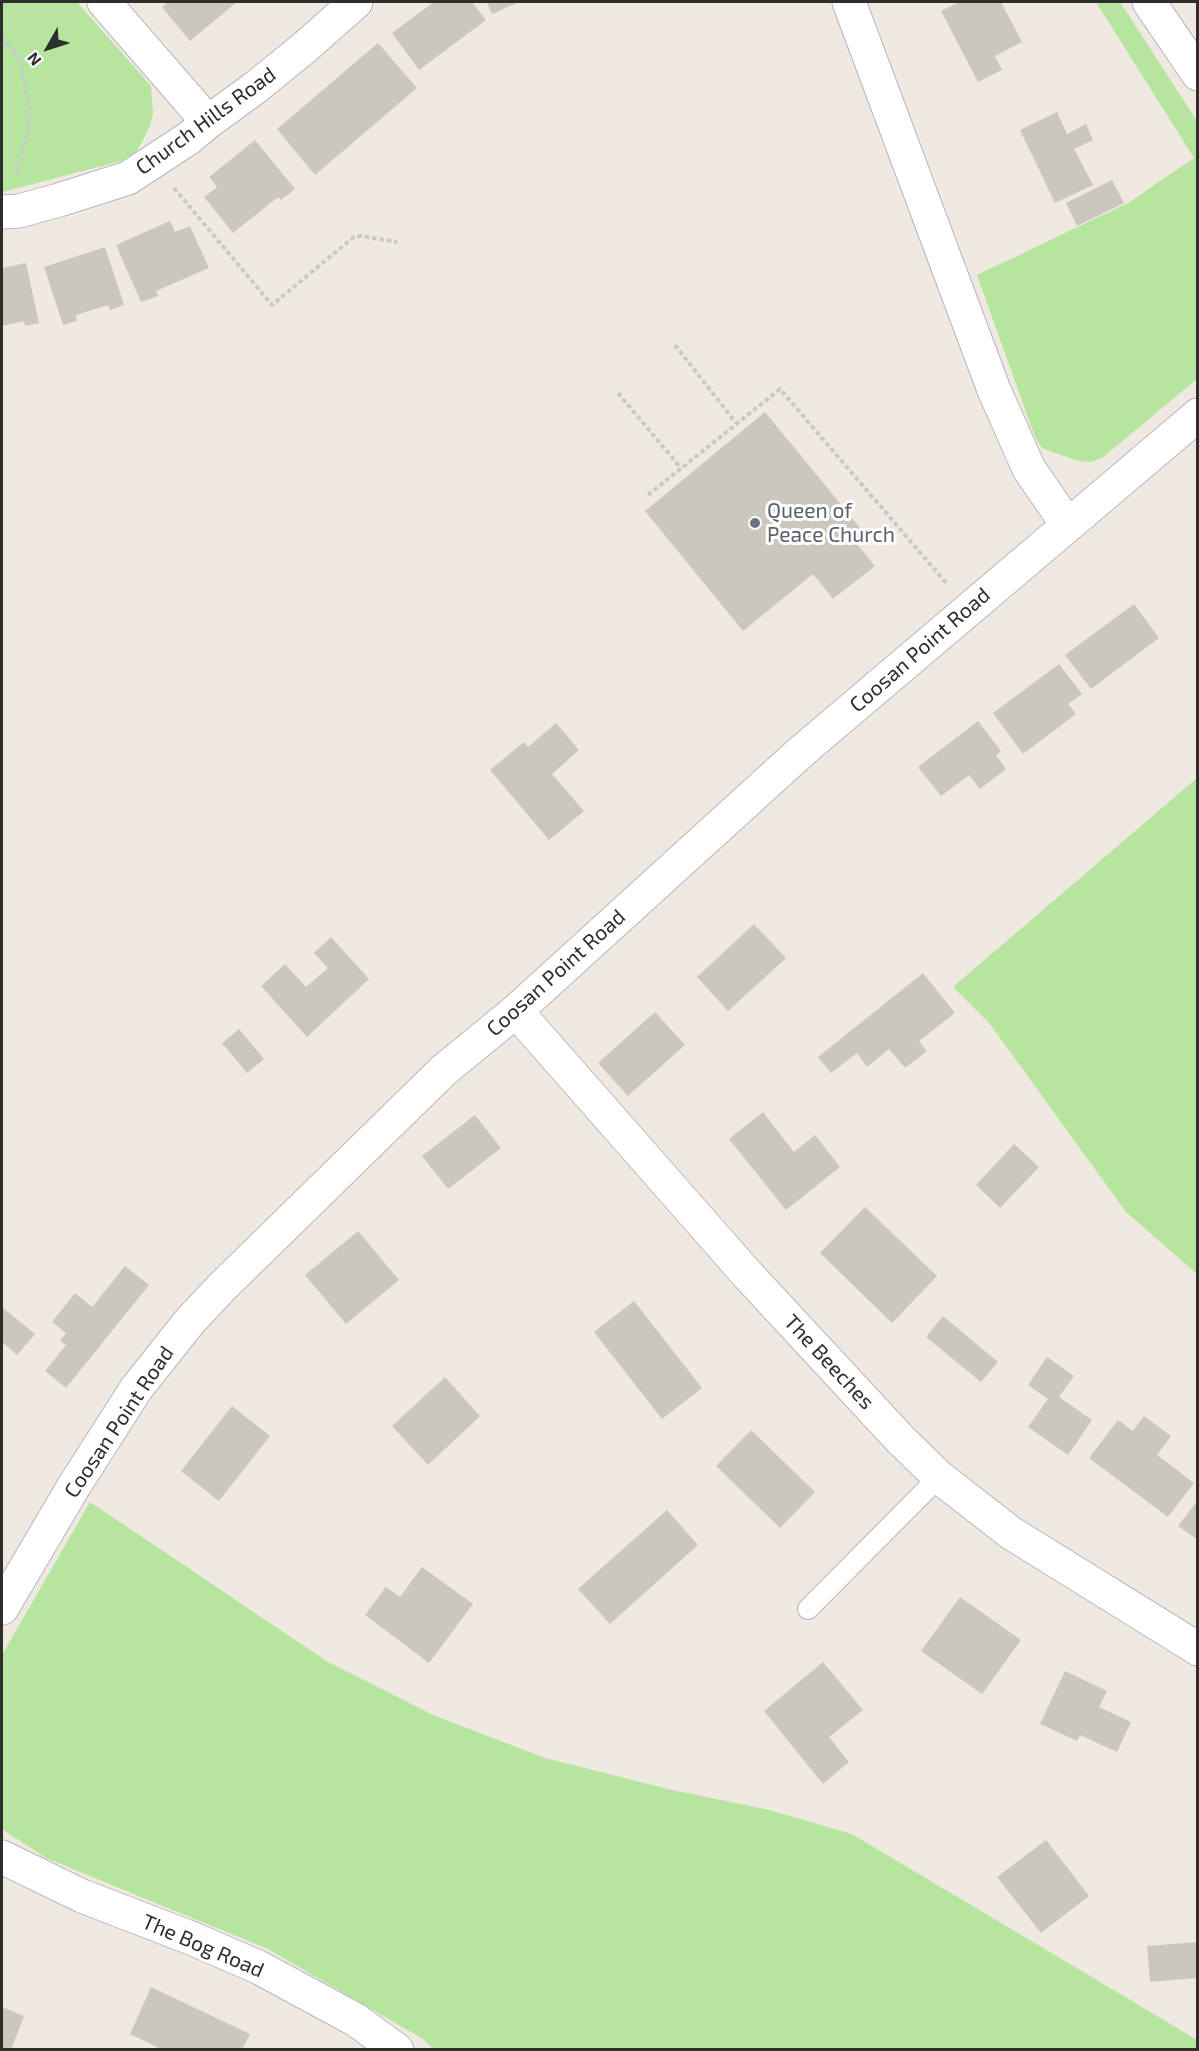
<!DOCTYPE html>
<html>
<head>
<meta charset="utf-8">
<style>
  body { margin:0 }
  #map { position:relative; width:1199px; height:2051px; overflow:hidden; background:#efe9e1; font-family:"Exo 2",sans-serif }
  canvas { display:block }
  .frame { position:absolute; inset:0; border:3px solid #2e2e2e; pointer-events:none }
  .north { position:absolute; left:18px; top:18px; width:60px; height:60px; -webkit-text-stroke:4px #fff; paint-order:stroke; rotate:231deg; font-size:16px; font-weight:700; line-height:24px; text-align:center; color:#2e2e2e }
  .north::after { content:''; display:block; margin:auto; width:21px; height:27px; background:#2e2e2e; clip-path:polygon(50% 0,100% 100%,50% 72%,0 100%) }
</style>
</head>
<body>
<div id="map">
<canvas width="1199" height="2051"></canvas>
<div class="frame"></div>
<div class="north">N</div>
</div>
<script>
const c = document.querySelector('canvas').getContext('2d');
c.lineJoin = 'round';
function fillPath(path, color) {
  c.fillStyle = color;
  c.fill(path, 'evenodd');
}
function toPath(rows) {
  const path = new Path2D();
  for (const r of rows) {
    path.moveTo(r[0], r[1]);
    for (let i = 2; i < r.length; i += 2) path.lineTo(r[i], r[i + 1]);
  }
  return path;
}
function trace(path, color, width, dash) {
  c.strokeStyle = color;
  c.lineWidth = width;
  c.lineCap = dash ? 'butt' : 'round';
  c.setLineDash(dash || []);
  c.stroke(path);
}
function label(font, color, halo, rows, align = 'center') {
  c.font = font + ' "Exo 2",sans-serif';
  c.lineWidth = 6;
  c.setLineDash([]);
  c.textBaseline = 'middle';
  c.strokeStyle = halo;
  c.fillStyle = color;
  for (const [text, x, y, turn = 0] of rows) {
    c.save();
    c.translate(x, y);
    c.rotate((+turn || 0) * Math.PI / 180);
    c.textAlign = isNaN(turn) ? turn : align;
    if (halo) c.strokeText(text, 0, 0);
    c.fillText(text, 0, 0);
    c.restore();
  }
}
fillPath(toPath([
  [2,2,77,2,151,86,153,114,150,126,137,151,121,161,2,192],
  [1096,2,1120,2,1197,121,1198,378,1102,458,1091,462,1078,461,1042,448,1035,437,977,275,1128,203,1194,158],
  [1197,778,1197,1274,1126,1212,990,1024,953,987],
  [90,1502,328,1662,433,1715,545,1758,668,1789,769,1810,852,1834,1197,2040,1197,2049,433,2049,423,2039,268,1949,46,1858,2,1829,2,1655]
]), '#b6e59e');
fillPath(toPath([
  [168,2,237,2,190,41,162,7],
  [434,2,472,2,486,20,419,70,392,33],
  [487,2,519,2,492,14],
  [959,2,1001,2,1022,42,995,56,1002,70,978,82,941,11],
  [378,43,417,88,315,175,277,129],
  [1057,112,1067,134,1086,124,1093,140,1074,149,1093,185,1055,203,1020,130],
  [255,140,295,189,281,200,278,197,233,233,204,197,217,187,209,177],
  [1112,180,1124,203,1077,226,1066,203],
  [170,221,175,232,190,226,209,268,156,291,158,296,141,302,116,245],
  [105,247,124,305,110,310,108,305,76,315,77,321,63,325,44,267],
  [26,263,39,323,25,326,24,321,2,326,2,268],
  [765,412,866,535,856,543,875,566,833,599,813,574,743,631,645,511],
  [1134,604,1159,638,1091,689,1065,655],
  [1059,664,1082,694,1068,704,1076,714,1023,754,993,713],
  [978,721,1001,751,996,755,1006,769,980,789,969,775,941,796,918,767],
  [556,723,579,750,552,774,584,811,549,840,490,770,524,742,528,747],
  [754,924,786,958,728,1011,697,977],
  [331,937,369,979,307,1037,261,986,285,964,306,987,328,968,314,953],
  [923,973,955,1013,919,1041,927,1051,905,1068,889,1049,867,1067,857,1053,831,1073,818,1057],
  [655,1012,685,1045,628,1096,598,1063],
  [239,1029,264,1059,247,1073,222,1043],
  [763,1112,794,1152,815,1135,840,1167,786,1210,729,1139],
  [475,1115,501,1148,448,1189,422,1156],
  [1014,1144,1039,1167,1000,1208,976,1185],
  [865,1207,937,1276,892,1323,820,1253],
  [358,1231,399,1280,346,1324,305,1275],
  [125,1266,149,1285,66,1388,45,1371,66,1345,60,1341,66,1333,52,1322,75,1293,92,1307],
  [634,1301,702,1388,662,1419,594,1332],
  [2,1307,35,1334,17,1355,2,1342],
  [943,1316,998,1362,981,1382,926,1337],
  [1047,1357,1074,1376,1059,1397,1092,1420,1068,1455,1028,1427,1048,1399,1028,1385],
  [445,1377,480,1416,428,1465,392,1426],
  [232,1406,270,1436,219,1501,181,1471],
  [1144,1416,1171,1436,1157,1455,1194,1483,1168,1517,1089,1458,1118,1420,1133,1431],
  [751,1430,815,1492,780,1528,716,1466],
  [1198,1500,1198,1540,1178,1526],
  [667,1510,698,1545,610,1624,578,1589],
  [422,1567,473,1604,429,1663,365,1615,386,1587,400,1597],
  [960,1597,1021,1640,982,1694,921,1651],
  [823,1662,863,1710,829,1737,849,1762,823,1784,764,1711],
  [1065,1671,1107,1691,1099,1707,1131,1722,1117,1752,1080,1735,1077,1741,1040,1724],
  [1046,1840,1089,1896,1041,1933,997,1877],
  [1198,1942,1198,1978,1150,1982,1147,1946],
  [151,1987,250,2034,242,2050,163,2050,130,2034],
  [2,2007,24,2016,11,2050,2,2050]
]), '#cbc7bf');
const lane = toPath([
  [808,1609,939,1477]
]);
const street = toPath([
  [104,2,208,122],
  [849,2,994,390,1029,469,1067,524],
  [2,212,19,211,59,200,128,178,189,138,208,122,256,87,304,48,356,2],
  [516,1011,747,1274,900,1439,939,1477,1011,1533,1198,1649],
  [2,1857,82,1896,191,1938,258,1967,356,2020,397,2050]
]);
const secondary = toPath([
  [1149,2,1198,74],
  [2,1608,74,1486,136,1389,190,1321,222,1287,444,1070,516,1011,802,751,1198,415]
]);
trace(lane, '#b4b7c1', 22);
trace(street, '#b4b7c1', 35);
trace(secondary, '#b4b7c1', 35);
trace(toPath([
  [2,37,13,49,21,65,29,106,29,126,16,176],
  [174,188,272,305,354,237,361,236,397,242],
  [675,345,736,423],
  [618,393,681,468],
  [648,495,780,389,948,585]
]), '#c9c9c9', 4, [4.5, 3]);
trace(lane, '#fff', 20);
trace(street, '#fff', 33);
trace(secondary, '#fff', 33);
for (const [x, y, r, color] of [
  [755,523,6,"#6b7280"]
]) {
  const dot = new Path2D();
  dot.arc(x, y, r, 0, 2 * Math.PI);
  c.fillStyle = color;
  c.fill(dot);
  trace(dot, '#fff', 2);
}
label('21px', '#2e2e2e', '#fff', [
  ["Church Hills Road",206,121,-36],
  ["Coosan Point Road",920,650,-41],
  ["Coosan Point Road",556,973,-42],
  ["The Beeches",829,1362,47],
  ["Coosan Point Road",119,1422,-56],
  ["The Bog Road",203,1946,23]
]);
label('21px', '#5b616d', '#fff', [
  ["Queen of",767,511],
  ["Peace Church",767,535]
], 'left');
</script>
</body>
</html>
